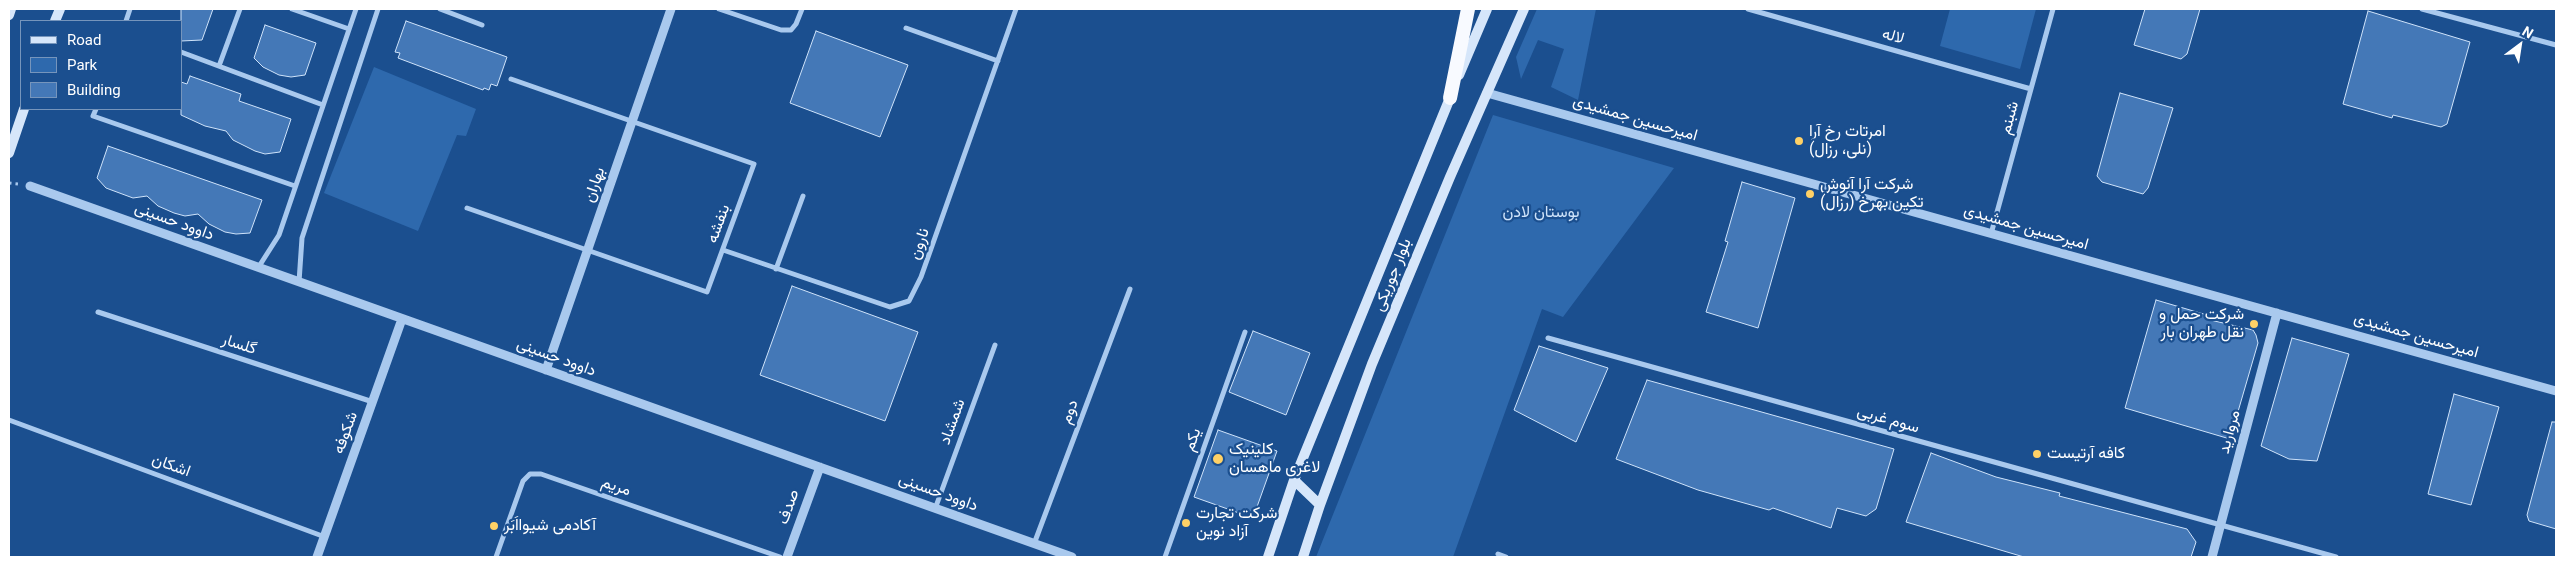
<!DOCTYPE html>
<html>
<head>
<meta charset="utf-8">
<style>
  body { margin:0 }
  #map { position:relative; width:2565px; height:566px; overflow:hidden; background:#1b4f8f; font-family:Roboto,sans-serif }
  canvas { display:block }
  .frame { position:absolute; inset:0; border:10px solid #fff; pointer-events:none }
  .legend { position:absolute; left:20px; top:20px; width:162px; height:90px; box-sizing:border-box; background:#1b4f8f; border:1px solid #7695bc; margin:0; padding:6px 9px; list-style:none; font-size:15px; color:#fff }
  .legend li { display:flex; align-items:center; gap:10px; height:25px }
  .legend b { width:25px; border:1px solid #7695bc }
  .north { position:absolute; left:2495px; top:20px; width:50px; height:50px; -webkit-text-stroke:4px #1b4f8f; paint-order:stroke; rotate:31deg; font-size:14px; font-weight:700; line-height:20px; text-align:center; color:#fff }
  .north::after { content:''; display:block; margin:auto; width:18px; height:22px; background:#fff; clip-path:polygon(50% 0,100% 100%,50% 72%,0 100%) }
</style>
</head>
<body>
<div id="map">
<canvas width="2565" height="566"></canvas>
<div class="frame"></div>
<ul class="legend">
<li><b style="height:6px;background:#d6e6fa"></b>Road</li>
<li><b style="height:14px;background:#2e69ad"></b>Park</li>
<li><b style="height:14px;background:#4478b7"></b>Building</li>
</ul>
<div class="north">N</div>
</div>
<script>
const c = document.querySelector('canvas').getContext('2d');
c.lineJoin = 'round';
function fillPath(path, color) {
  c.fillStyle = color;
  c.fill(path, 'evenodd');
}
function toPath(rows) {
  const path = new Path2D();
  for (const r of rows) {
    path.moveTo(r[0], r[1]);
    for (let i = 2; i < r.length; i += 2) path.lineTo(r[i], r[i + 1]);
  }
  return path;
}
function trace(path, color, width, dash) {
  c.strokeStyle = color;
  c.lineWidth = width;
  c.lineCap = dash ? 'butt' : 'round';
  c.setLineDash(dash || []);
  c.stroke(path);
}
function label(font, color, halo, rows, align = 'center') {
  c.font = font + ' Roboto,Vazirmatn,sans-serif';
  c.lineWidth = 4.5;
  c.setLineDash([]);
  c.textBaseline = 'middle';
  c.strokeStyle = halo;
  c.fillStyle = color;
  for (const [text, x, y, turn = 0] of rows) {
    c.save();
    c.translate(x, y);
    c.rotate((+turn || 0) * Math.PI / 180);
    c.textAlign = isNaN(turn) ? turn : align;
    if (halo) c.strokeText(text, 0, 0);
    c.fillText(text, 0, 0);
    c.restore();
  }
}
fillPath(toPath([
  [1537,9,1596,9,1578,100,1551,87,1564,49,1538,40,1521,79,1516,57],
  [1950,9,2036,9,2020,69,1940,46],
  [374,67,476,109,466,136,457,135,418,231,324,193],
  [1493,115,1674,168,1563,317,1542,309,1453,557,1316,557]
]), '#2e69ad');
const building = toPath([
  [181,9,213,9,202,40,181,41,181,9],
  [2145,9,2200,9,2187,54,2181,59,2134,45,2145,9],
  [2368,11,2470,42,2447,124,2441,127,2393,115,2392,118,2343,104,2368,11],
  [406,21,507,57,497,86,491,84,489,90,484,88,483,90,398,58,400,53,395,52,406,21],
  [265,25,316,43,305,75,291,77,279,75,263,67,254,58,265,25],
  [816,31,908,65,880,137,790,103,816,31],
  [190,76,241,94,239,101,291,119,280,152,265,154,255,151,233,140,226,131,205,126,181,115,181,82,187,84,190,76],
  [2120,93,2173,108,2148,188,2143,194,2102,182,2097,176,2120,93],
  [108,146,262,200,250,233,236,234,225,232,209,224,198,214,185,216,174,213,158,206,147,196,133,198,106,188,97,178,108,146],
  [1742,182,1795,198,1758,328,1706,312,1728,242,1725,241,1742,182],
  [792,286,918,332,885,421,760,375,792,286],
  [2156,300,2207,315,2206,319,2253,330,2256,335,2258,343,2230,439,2125,408,2156,300],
  [1253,331,1310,353,1286,415,1229,392,1253,331],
  [2292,338,2349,354,2317,461,2289,459,2261,446,2292,338],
  [1539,346,1608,368,1576,442,1514,410,1539,346],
  [1647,380,1894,449,1876,509,1866,516,1837,508,1831,528,1773,508,1769,510,1698,490,1616,459,1647,380],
  [2454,394,2499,407,2471,505,2428,494,2454,394],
  [2552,422,2556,422,2556,529,2529,521,2527,515,2552,422],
  [1218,430,1277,451,1253,518,1194,497,1218,430],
  [1931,453,1996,477,2060,493,2059,496,2187,529,2196,542,2191,557,2024,557,1906,522,1931,453]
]);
fillPath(building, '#4478b7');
trace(building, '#cfe3fa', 1);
trace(toPath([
  [9,183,19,184]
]), '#a9c9ee', 3, [2.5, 4]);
trace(toPath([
  [292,9,349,29],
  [440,9,482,25],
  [719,9,781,30,791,30,796,24,802,9],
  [1748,9,2031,89],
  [2422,9,2556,45],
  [126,21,130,9],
  [906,28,998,61],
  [181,52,323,105],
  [219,66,240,9],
  [96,109,93,116,295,186],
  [467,208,707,292,754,164,511,79],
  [1991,234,2053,9],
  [723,250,890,307,909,301,921,277,1016,9],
  [258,268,279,235,356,9],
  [776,269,803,196],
  [299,282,302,238,378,9],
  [98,312,373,402],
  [1548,338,2336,557],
  [9,420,325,537],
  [935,509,995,345],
  [1034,544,1130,289],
  [1498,554,1506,557],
  [496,557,523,481,530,474,541,474,780,557],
  [1165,557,1245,332]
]), '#a9c9ee', 5);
trace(toPath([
  [1487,93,2556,391],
  [30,186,1072,557],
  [546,370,671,9],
  [317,557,402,319],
  [787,557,820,467],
  [2212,557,2277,313]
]), '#a9c9ee', 9);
trace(toPath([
  [9,15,11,9],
  [55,21,60,9],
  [1459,75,1487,9],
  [9,153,24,109],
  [1294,480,1320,505],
  [1268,557,1294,480,1452,93],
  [1303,557,1320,505,1372,364,1450,177,1524,9]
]), '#d6e6fa', 10);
trace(toPath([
  [1450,98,1468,9]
]), '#f8faff', 14);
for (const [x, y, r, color] of [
  [1799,141,5,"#ffd166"],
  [1810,194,5,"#ffd166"],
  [2254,324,5,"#ffd166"],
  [2037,454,5,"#ffd166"],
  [1218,459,6,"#ffd166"],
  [1186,523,5,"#ffd166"],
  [494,526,5,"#ffd166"]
]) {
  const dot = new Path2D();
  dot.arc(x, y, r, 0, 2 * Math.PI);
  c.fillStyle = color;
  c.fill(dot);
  trace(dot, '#1b4f8f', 2);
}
label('16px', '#fff', '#1b4f8f', [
  ["لاله",1893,37,16],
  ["شبنم",2010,118,-75],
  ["امیرحسین جمشیدی",1635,119,16],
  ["بهاران",595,185,-71],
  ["داوود حسینی",174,222,20],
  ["بنفشه",719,224,-70],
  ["امیرحسین جمشیدی",2026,228,16],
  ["نارون",920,244,-71],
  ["بلوار جوریکی",1393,275,-68],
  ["امیرحسین جمشیدی",2416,336,16],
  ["گلسار",239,345,18],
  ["داوود حسینی",556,358,20],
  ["دوم",1070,412,-69],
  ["سوم غربی",1888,420,16],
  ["شمشاد",953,422,-70],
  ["مروارید",2230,432,-75],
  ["شکوفه",346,433,-70],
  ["یکم",1193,440,-71],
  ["اشکان",171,466,20],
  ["مریم",616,487,19],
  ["داوود حسینی",938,493,20],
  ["صدف",789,507,-70]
]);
label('16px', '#fff', '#1b4f8f', [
  ["امرتات رخ آرا",1809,132],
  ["(نلی، رزال)",1809,150],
  ["شرکت آرا آنوش",1820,185],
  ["تکین بهرخ (رزال)",1820,203],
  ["شرکت حمل و",2244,315,"right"],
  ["نقل طهران بار",2244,333,"right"],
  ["کلینیک",1229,450],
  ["لاغری ماهسان",1229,468],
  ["کافه آرتیست",2047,454],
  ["شرکت تجارت",1196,514],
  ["آزاد نوین",1196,532],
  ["آکادمی شیوااَبَر",504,526]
], 'left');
label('16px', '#cfe3fa', '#1b4f8f', [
  ["بوستان لادن",1541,213]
]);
</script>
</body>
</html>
